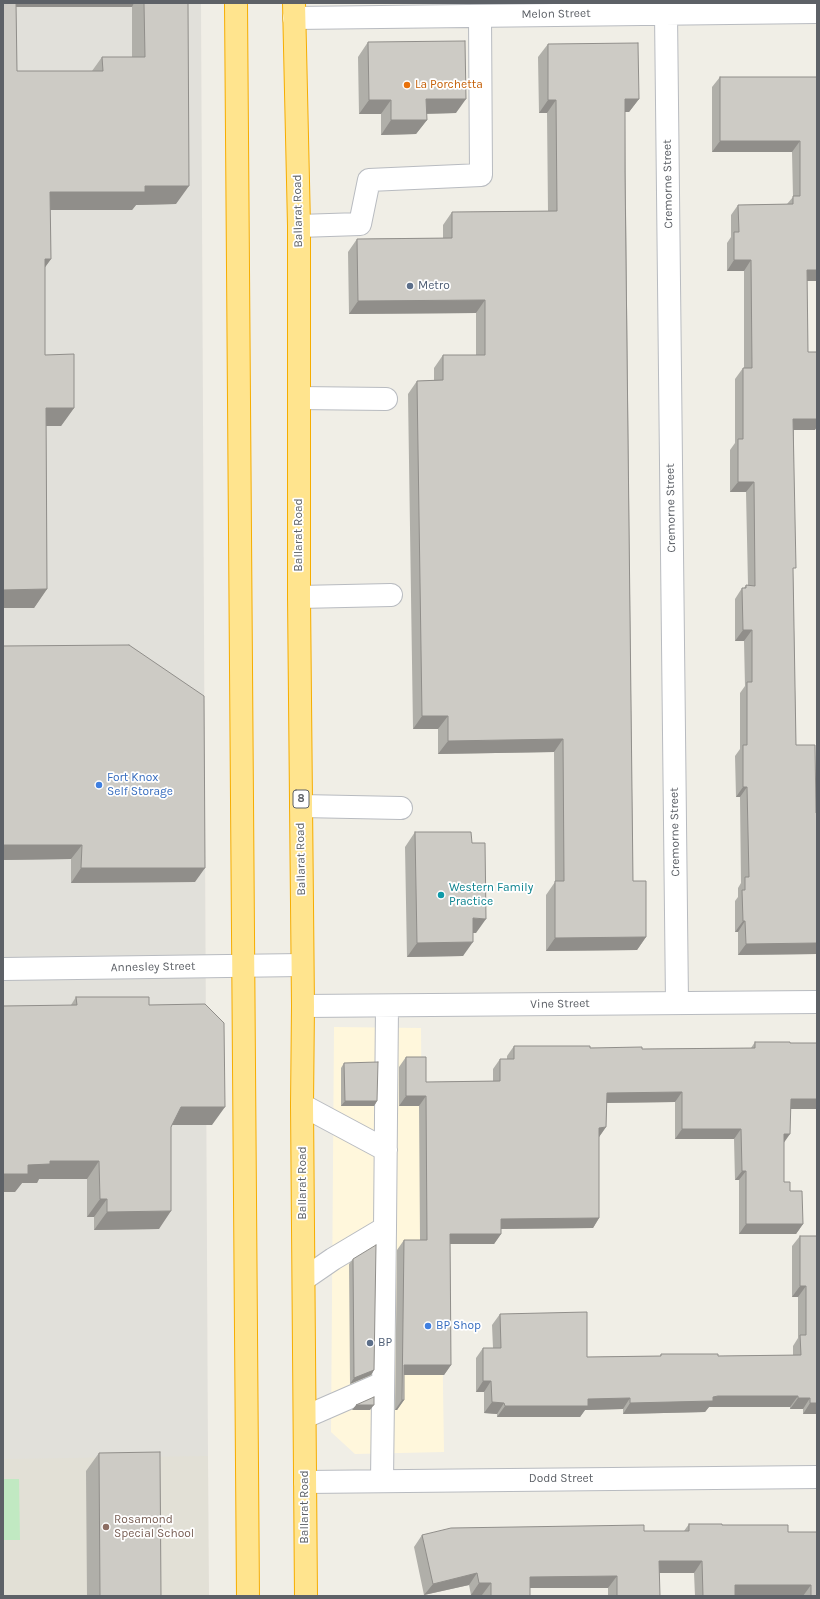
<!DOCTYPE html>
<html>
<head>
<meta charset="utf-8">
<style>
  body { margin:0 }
  #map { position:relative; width:820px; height:1599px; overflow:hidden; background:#f0eee6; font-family:Karla,sans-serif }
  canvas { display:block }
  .frame { position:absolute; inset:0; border:4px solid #5d6167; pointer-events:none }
</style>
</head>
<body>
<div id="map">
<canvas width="820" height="1599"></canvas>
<div class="frame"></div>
</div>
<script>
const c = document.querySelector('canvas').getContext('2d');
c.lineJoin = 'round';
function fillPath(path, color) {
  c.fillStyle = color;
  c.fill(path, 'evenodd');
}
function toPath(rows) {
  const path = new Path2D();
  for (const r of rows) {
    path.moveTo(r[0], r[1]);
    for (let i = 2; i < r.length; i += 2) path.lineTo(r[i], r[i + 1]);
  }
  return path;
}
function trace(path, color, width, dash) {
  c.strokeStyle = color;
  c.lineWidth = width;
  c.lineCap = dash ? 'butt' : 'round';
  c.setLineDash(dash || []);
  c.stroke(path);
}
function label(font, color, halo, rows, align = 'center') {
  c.font = font + ' Karla,sans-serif';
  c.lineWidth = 3.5;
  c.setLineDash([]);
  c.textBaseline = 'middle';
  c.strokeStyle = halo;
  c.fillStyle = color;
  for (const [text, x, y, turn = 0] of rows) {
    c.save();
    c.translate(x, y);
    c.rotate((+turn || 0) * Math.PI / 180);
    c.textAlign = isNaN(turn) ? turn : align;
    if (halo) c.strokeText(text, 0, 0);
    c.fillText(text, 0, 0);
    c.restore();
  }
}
fillPath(toPath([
  [334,1027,421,1028,423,1252,441,1254,444,1452,355,1454,331,1432]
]), '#fff7dc');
fillPath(toPath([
  [3,3,201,3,208,1461,3,1463]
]), '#e1e0da');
fillPath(toPath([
  [208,1456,209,1596,3,1596,3,1459]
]), '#e2e0d6');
fillPath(toPath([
  [3,1479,19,1479,20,1540,3,1540]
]), '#c1e9c2');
const minor = toPath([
  [666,13,677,1003],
  [294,18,817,12],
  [299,226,360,224,369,180,481,175,480,16],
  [299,398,386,399],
  [299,597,391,595],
  [301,806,401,808],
  [3,969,302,965],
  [303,1006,817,1002],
  [302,1105,386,1150],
  [304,1279,333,1259,385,1228,387,1006],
  [305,1417,383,1383],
  [382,1481,385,1228],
  [305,1482,817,1477]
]);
const highway = toPath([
  [236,3,248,1596],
  [294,3,299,226,299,597,303,1006,302,1105,306,1596]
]);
trace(minor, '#b8bbc0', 24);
trace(highway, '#f6ad00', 24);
trace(minor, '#fff', 22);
trace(highway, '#ffe48e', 22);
fillPath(toPath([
  [3,3,188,3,176,204,136,205,132,210,50,210,51,259,45,267,45,355,74,408,61,426,46,426,47,589,34,608,3,608],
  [16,7,132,7,132,57,102,57,92,71,17,71],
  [368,42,456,113,426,114,427,120,416,134,381,135,381,114,359,114,358,57],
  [548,44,639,99,629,112,625,112,633,881,646,937,637,950,546,951,546,895,555,882,554,752,438,754,438,729,413,729,408,394,417,381,434,380,434,368,443,355,476,355,476,313,349,314,348,252,357,239,443,238,443,225,452,212,548,211,547,113,539,113,538,57],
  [720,77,817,77,817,281,807,281,808,352,815,430,794,430,793,571,796,745,816,813,817,813,817,954,738,955,738,932,735,932,735,901,738,897,738,888,741,883,740,797,736,797,735,756,740,749,740,693,745,686,744,641,735,641,735,599,742,588,744,588,746,585,748,585,746,492,730,492,730,450,735,443,735,379,743,368,744,368,744,271,727,271,727,243,731,237,731,215,738,205,787,204,793,197,792,152,712,152,712,87],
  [3,646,195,882,71,883,71,859,3,860],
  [415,832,476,933,473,933,463,956,407,957,405,847],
  [76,997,149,1005,212,1125,172,1125,171,1127,159,1229,94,1230,94,1217,87,1217,87,1179,39,1179,37,1183,22,1183,15,1192,71,1005],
  [755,1042,790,1043,817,1043,817,1109,791,1109,784,1142,784,1182,790,1191,803,1224,796,1234,739,1234,739,1180,735,1180,734,1139,675,1139,675,1102,607,1103,606,1127,599,1137,599,1218,593,1228,501,1229,501,1234,494,1244,450,1244,451,1365,444,1375,404,1375,404,1400,397,1410,395,1410,397,1250,404,1240,420,1240,419,1106,399,1106,399,1067,406,1057,426,1082,493,1081,493,1069,500,1059,507,1059,507,1056,514,1046,642,1049,751,1048],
  [344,1063,377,1101,374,1106,341,1106,341,1068],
  [800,1236,817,1236,817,1414,803,1414,803,1409,790,1409,790,1407,709,1407,705,1412,623,1414,623,1409,585,1410,580,1417,497,1417,497,1414,484,1413,484,1392,476,1392,476,1358,483,1348,493,1348,492,1325,500,1314,587,1357,660,1356,661,1354,718,1356,793,1355,793,1346,798,1338,798,1297,792,1297,792,1246],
  [353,1259,374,1370,371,1375,350,1384,349,1264],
  [99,1453,161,1596,87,1596,86,1471],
  [689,1524,722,1525,788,1532,817,1596,695,1596,694,1573,659,1573,660,1596,608,1596,608,1588,530,1588,530,1596,482,1596,482,1595,471,1595,469,1585,424,1595,414,1547,422,1535,644,1531,684,1531]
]), '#b0afa9');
fillPath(toPath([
  [6,3,134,3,132,7,3,7],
  [426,99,466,99,456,113,416,114],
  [625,99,639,99,629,112,616,112],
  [369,100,391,100,381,114,359,114],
  [548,100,556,100,547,113,539,113],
  [391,120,427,120,416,134,381,135],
  [720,141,800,141,792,152,712,152],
  [145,186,189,186,176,204,136,205,132,210,37,210,50,192],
  [45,259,51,259,38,277],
  [734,260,751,260,744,271,727,271],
  [807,270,817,270,817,281,800,281],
  [485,300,476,313,349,314,358,301],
  [46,408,74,408,61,426,33,426],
  [793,419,817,419,817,427,815,430,786,430],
  [738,482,754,482,746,492,730,492],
  [47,589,34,608,3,608,3,590],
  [743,630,752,630,744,641,735,641],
  [422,716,448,716,438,729,413,729],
  [563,739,554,752,438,754,448,741],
  [743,787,747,787,740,797,736,797],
  [3,845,82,845,71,859,3,860],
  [81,868,205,868,195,882,71,883],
  [473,918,486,919,476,933,462,933],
  [743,921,745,921,738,932,735,932],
  [646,937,637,950,546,951,555,938],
  [473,942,463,956,407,957,417,943],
  [817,943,817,954,738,955,746,944],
  [682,1092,675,1102,600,1103,607,1093],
  [406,1096,426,1096,419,1106,399,1106],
  [791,1099,817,1099,817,1109,784,1109],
  [345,1101,377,1101,374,1106,341,1106],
  [181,1107,225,1107,212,1125,168,1125],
  [606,1127,599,1137,592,1137,599,1128],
  [682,1129,741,1129,734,1139,675,1139],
  [784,1134,790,1134,783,1144],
  [50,1161,99,1161,87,1179,39,1179,37,1183,22,1183,15,1192,3,1192,3,1174,28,1165],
  [742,1171,746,1171,739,1180,735,1180],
  [100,1199,107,1199,94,1217,87,1217],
  [171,1211,159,1229,94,1230,107,1212],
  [599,1218,593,1228,494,1229,501,1219],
  [746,1224,803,1224,796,1234,739,1234],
  [450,1234,501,1234,494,1244,443,1244],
  [800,1286,806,1286,798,1297,792,1297],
  [404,1365,451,1365,444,1375,403,1375],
  [374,1370,371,1375,350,1384,354,1378],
  [483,1381,491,1381,484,1392,476,1392],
  [718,1396,798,1396,790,1407,709,1407,705,1412,623,1414,630,1403],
  [630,1398,623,1409,585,1410,580,1417,497,1417,505,1406,588,1399],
  [798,1398,810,1398,803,1409,790,1409],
  [402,1400,404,1400,397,1410,395,1410],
  [492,1402,504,1403,497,1414,484,1413],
  [810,1403,817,1403,817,1414,803,1414],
  [356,1405,374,1405,370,1410,352,1410],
  [659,1561,702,1561,694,1573,651,1573],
  [477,1573,469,1585,424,1595,433,1584],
  [617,1576,608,1588,522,1588,530,1577],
  [479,1583,491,1583,482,1595,471,1595],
  [735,1585,811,1585,803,1596,727,1596]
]), '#908e8a');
const building = toPath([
  [3,3,16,3,17,71,103,71,102,57,145,57,144,3,188,3,189,186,145,186,145,192,50,192,51,259,45,259,45,355,74,354,74,408,46,408,47,589,3,590,3,3],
  [465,41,466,99,426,99,427,120,391,120,391,100,369,100,368,42,465,41],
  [638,43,639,99,625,99,625,171,633,881,646,881,646,937,555,938,555,881,564,881,563,739,448,741,448,716,422,716,417,381,443,380,443,355,485,355,485,300,358,301,357,239,452,238,452,212,557,211,556,100,548,100,548,44,638,43],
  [720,77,817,77,817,270,807,270,808,352,817,352,817,419,793,419,796,568,793,568,796,745,815,745,816,813,817,813,817,943,746,944,745,921,743,921,742,890,745,890,745,877,749,877,747,787,743,787,743,745,747,745,747,682,752,682,752,630,743,630,742,588,746,588,746,585,755,586,754,482,738,482,738,439,743,439,743,368,752,368,751,260,734,260,734,232,739,232,738,205,793,204,793,196,800,196,800,141,720,141,720,77],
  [129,645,204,696,205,868,81,868,82,845,3,845,3,646,129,645],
  [415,832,471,832,472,843,485,843,486,919,473,918,473,942,417,943,415,832],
  [76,997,149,997,149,1005,205,1004,224,1023,225,1107,181,1107,171,1127,171,1211,107,1212,107,1199,100,1199,99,1161,50,1161,50,1164,28,1165,28,1174,3,1174,3,1006,77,1005,76,997],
  [755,1042,790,1042,790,1043,817,1043,817,1099,791,1099,790,1134,784,1134,784,1182,790,1182,790,1191,802,1191,803,1224,746,1224,746,1171,742,1171,741,1129,682,1129,682,1092,607,1093,606,1127,599,1128,599,1218,501,1219,501,1234,450,1234,451,1365,404,1365,404,1400,402,1400,404,1240,427,1240,426,1096,406,1096,406,1057,426,1057,426,1082,500,1081,500,1059,514,1059,514,1046,590,1046,590,1048,642,1047,642,1049,755,1048,755,1042],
  [378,1062,377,1101,345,1101,344,1063,378,1062],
  [800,1236,817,1236,817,1403,810,1403,810,1398,798,1398,798,1396,718,1396,713,1397,713,1401,630,1403,630,1398,588,1399,588,1406,505,1406,504,1403,492,1402,491,1381,483,1381,483,1348,501,1348,500,1314,587,1312,587,1357,661,1356,661,1354,718,1354,718,1356,801,1355,800,1335,806,1335,806,1286,800,1286,800,1236],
  [376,1245,374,1370,354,1378,353,1259,376,1245],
  [374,1397,374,1405,356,1405,374,1397],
  [160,1452,161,1596,100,1596,99,1453,160,1452],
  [689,1524,722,1524,722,1525,788,1525,788,1532,817,1532,817,1596,811,1596,811,1585,735,1585,735,1596,703,1596,702,1561,659,1561,660,1596,617,1596,617,1576,530,1577,530,1596,491,1596,491,1583,479,1583,477,1573,433,1584,422,1535,451,1528,644,1525,644,1531,689,1531,689,1524]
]);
fillPath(building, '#cdcbc5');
trace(building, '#908e8a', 1);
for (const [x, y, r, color] of [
  [407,85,4,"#e8710a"],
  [410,286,4,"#5c6f8a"],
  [99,785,4,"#3f7fe0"],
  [441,895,4,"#0f9aa8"],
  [428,1326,4,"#3f7fe0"],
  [370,1343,4,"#5c6f8a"],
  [106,1527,4,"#8d6e63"]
]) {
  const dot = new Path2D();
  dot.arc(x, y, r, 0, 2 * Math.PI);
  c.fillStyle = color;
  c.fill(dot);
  trace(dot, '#fff', 1.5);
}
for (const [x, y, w] of [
  [301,799,16]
]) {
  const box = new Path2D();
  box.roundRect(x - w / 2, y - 9, w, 18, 3);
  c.fillStyle = '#fff';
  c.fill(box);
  trace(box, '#5d6167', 1);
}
label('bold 11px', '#5d6167', null, [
  ["8",301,799]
]);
label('12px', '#5d6167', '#fff', [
  ["Melon Street",556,14,-1],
  ["Cremorne Street",668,184,-91],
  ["Ballarat Road",298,211,-91],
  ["Cremorne Street",671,508,-91],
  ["Ballarat Road",299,535,-90],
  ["Cremorne Street",675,832,-91],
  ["Ballarat Road",301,859,-91],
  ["Annesley Street",153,967,-1],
  ["Vine Street",560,1004,-1],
  ["Ballarat Road",303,1183,-90],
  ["Dodd Street",561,1479],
  ["Ballarat Road",305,1507,-90]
]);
label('12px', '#c56008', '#fff', [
  ["La Porchetta",415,85]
], 'left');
label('12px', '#4e5e75', '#fff', [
  ["Metro",418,286],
  ["BP",378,1343]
], 'left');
label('12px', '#366cbe', '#fff', [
  ["Fort Knox",107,778],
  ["Self Storage",107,792],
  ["BP Shop",436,1326]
], 'left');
label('12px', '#0d838f', '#fff', [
  ["Western Family",449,888],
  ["Practice",449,902]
], 'left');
label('12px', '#785e54', '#fff', [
  ["Rosamond",114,1520],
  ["Special School",114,1534]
], 'left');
</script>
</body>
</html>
